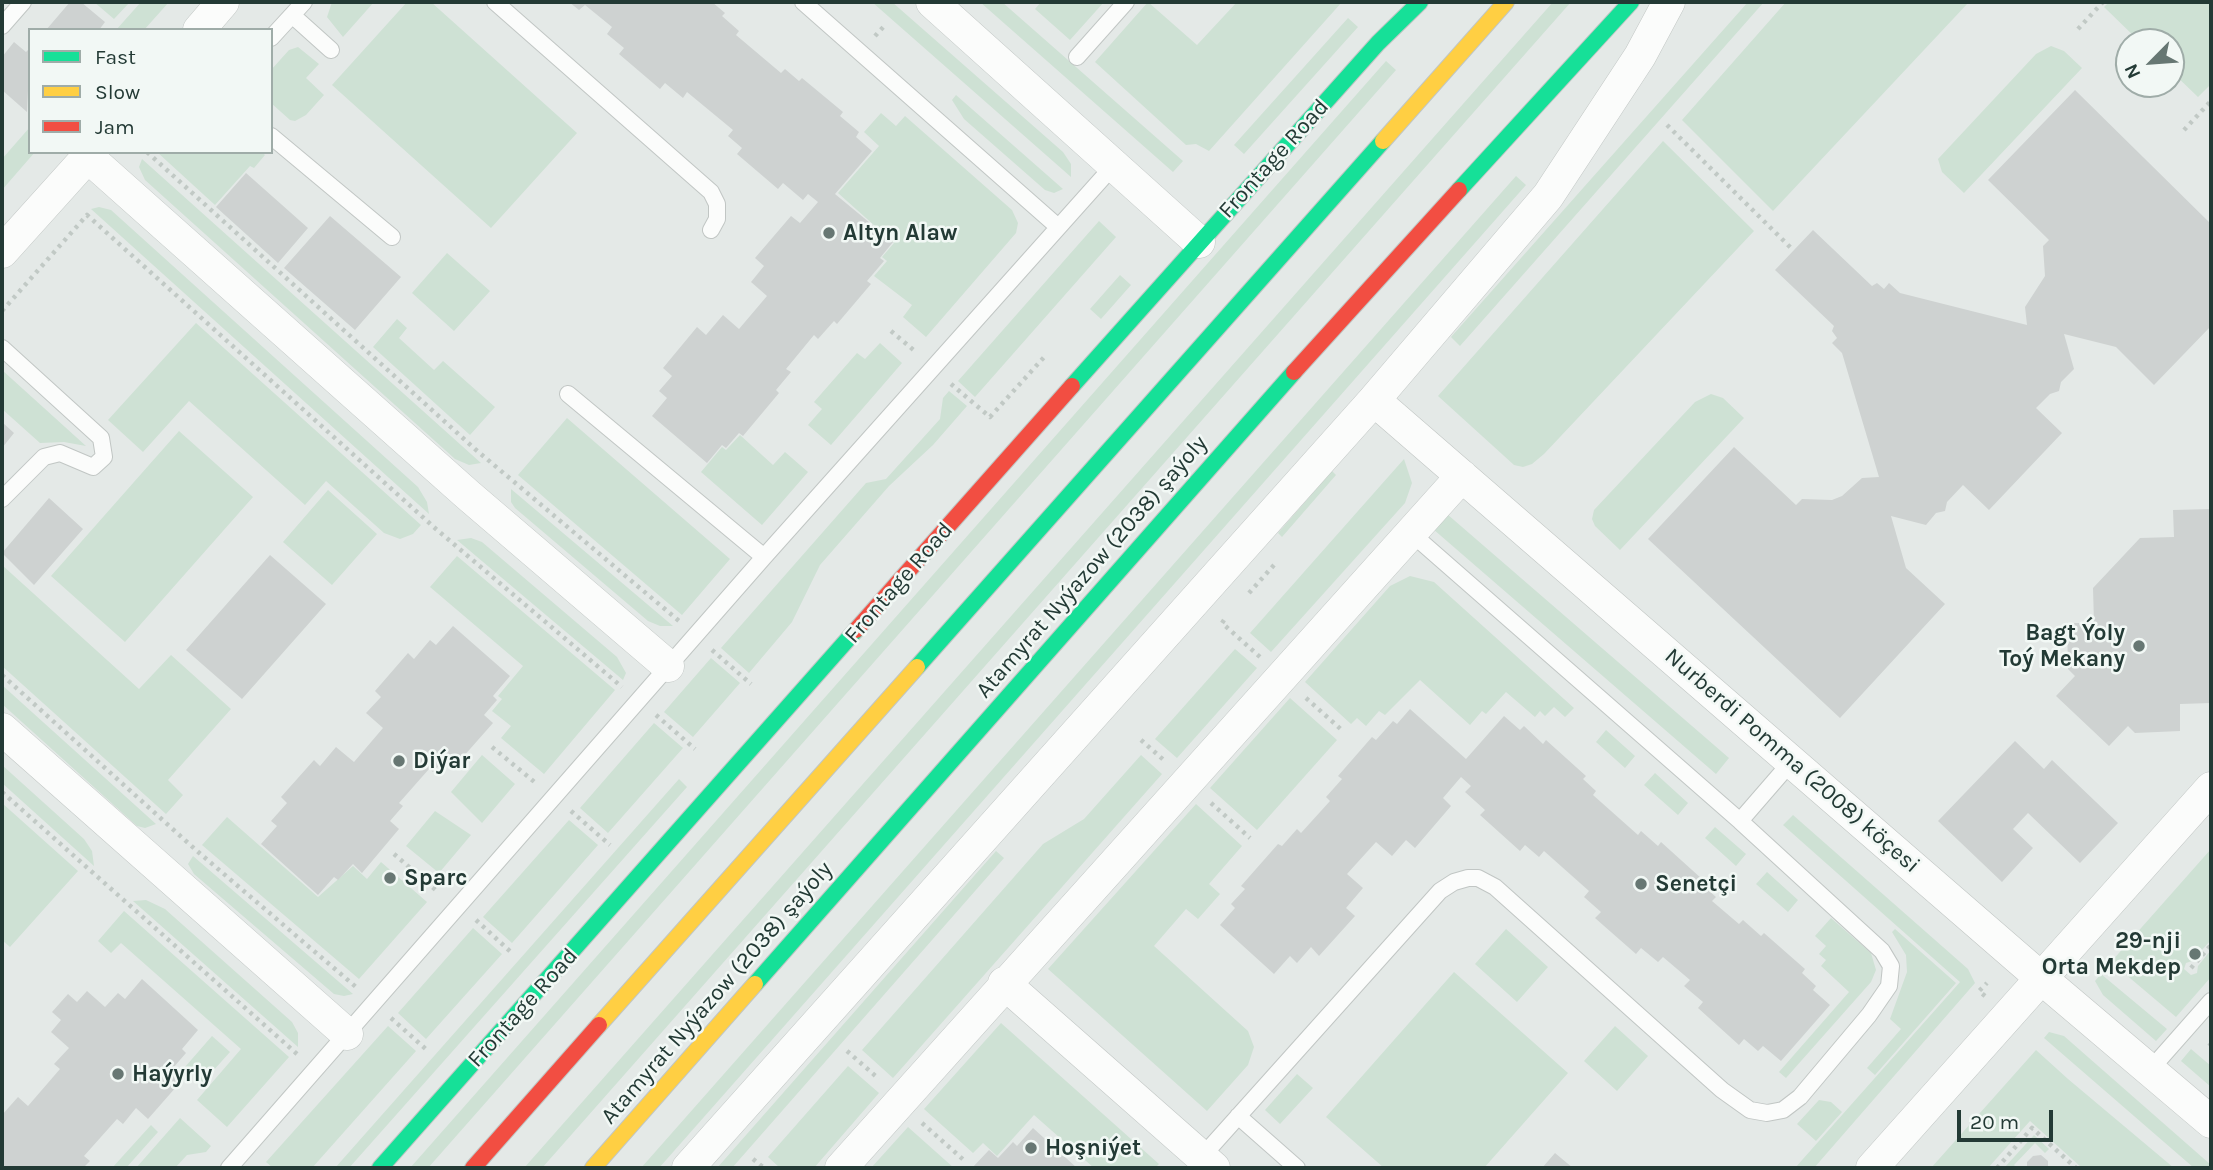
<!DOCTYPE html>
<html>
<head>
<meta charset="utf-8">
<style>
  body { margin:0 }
  #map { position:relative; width:2213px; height:1170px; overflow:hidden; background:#e4e9e7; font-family:Karla,sans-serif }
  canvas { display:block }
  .frame { position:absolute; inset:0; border:4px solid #233a35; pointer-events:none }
  .legend { position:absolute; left:28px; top:28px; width:245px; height:126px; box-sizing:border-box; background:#f2f8f5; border:2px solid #9faca8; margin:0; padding:9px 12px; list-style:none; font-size:21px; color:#233a35 }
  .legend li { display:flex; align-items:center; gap:14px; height:35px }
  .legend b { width:35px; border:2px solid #9faca8 }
  .north { position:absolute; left:2115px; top:28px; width:70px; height:70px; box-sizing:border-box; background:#f2f8f5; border:2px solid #9faca8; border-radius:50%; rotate:245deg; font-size:19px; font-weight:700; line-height:28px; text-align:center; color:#233a35 }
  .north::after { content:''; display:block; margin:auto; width:24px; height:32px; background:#677773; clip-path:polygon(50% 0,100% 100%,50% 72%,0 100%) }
  .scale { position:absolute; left:1957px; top:1110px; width:96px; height:32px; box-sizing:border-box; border:4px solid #233a35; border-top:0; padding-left:9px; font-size:21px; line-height:24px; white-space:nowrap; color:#233a35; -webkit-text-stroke:5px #f2f8f5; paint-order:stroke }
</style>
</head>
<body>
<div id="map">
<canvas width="2213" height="1170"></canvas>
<div class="frame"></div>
<ul class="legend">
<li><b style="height:9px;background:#16e098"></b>Fast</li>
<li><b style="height:9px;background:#ffcf43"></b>Slow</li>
<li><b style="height:9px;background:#f24e42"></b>Jam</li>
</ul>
<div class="north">N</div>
<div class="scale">20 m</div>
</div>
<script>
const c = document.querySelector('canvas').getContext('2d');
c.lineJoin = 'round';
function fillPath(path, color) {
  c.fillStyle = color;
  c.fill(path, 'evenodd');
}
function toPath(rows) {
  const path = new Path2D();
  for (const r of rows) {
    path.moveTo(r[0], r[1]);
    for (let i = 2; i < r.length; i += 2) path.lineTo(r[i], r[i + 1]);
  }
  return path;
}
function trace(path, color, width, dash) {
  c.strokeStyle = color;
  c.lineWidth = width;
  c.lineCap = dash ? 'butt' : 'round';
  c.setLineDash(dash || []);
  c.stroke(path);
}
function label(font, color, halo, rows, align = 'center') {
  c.font = font + ' Karla,sans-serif';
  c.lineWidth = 5;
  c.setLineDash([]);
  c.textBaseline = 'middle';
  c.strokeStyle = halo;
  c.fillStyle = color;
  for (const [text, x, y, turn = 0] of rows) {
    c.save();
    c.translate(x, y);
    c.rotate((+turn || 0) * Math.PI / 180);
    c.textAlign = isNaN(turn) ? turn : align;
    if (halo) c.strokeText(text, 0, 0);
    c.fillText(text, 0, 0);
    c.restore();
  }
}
fillPath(toPath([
  [94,2,130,2,114,19],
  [141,2,169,2,144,30,116,30],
  [332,2,374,2,343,37,327,17],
  [407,2,431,2,577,133,491,228,332,85],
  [872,2,892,2,1063,152,1071,164,1071,177],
  [980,2,1002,2,1183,161,1173,172],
  [1041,2,1104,2,1070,40,1035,9],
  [1148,2,1197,45,1237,2,1342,2,1209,151,1196,144,1186,145,1095,62],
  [1553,2,1571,2,542,1168,524,1168],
  [1748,2,1764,2,1460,346,1451,337],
  [1786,2,1969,2,1773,211,1682,120],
  [2109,2,2211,2,2211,84,2198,97,2171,71,2171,42,2140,42,2104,7],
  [1348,18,1358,27,1244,154,1234,145],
  [2051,46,2064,51,2082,68,1964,193,1942,172,1938,159,2036,54],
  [298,47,319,64,306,78,324,95,306,115,295,121,290,120,271,103,271,70,289,50],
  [1386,61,1396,70,428,1168,410,1168],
  [956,95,1063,189,1054,193,1045,190,964,119,952,100],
  [881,113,896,126,905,116,1012,210,1018,223,1016,233,926,337,903,317,912,305,874,276,887,261,882,257,894,243,838,193,879,146,864,132],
  [30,127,30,152,35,152,2,190,2,159],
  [1663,141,1754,231,1544,454,1532,464,1523,467,1514,465,1438,396],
  [157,152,262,152,265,155,254,168,250,166,215,205],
  [142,159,481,463,469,465,455,459,145,180,139,167],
  [1516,176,1526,185,659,1168,641,1168],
  [99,207,111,210,418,487,427,502,429,514,91,209],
  [1099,221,1116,237,975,397,958,381],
  [447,253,490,291,454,331,412,293],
  [1120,275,1131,285,1101,319,1090,309],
  [397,319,407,328,399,338,434,370,443,361,495,407,470,435,373,347],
  [196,323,421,525,413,534,400,539,384,533,326,481,305,505,189,401,143,452,108,420],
  [880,343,902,363,831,445,808,425,822,409,814,402,857,353,865,359],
  [2,370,86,446,64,442,40,443,2,409],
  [949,391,967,406,933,445,889,486,820,565,792,622,749,673,721,648,866,483,886,479,940,419,943,398],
  [1711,394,1723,398,1744,418,1620,550,1595,526,1592,519,1594,510,1695,402],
  [567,418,730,559,682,615,518,475],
  [179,431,253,497,125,642,51,576],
  [740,435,773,465,785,452,808,472,762,525,701,472,722,447,726,450],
  [1404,459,1412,483,1405,503,1271,652,1250,633],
  [1332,471,1336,475,1282,537,1278,533],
  [511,489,673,626,660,626,648,621,515,508,511,502],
  [328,490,377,534,332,585,283,542],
  [1447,514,1729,758,1716,774,1433,529],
  [471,538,482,542,617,657,626,673,623,680,457,540],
  [457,556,615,690,544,774,501,738,511,726,492,711,502,699,498,696,523,666,430,587],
  [2,565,139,689,171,655,231,709,168,780,183,795,166,814,2,666],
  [1410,576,1434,582,1574,708,1565,717,1554,707,1545,716,1540,711,1535,717,1506,692,1486,714,1482,711,1470,725,1420,680,1385,715,1379,711,1366,726,1357,718,1351,724,1305,682,1390,586],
  [1235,649,1257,668,1177,758,1155,739],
  [711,658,740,683,693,737,664,712],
  [2,685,156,824,145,828,137,826,2,704],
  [1290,698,1337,740,1257,830,1210,788],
  [654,723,683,748,608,833,580,808],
  [1606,730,1635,756,1625,768,1596,742],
  [482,755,515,784,482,823,451,792],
  [1141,755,1162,774,893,1078,862,1050,1043,844,1084,819],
  [2,765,84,839,92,851,94,866,2,783],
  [1655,773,1688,803,1678,815,1644,785],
  [679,779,687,787,349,1168,335,1168],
  [2,803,78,871,10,947,2,940],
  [1196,804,1242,846,1209,884,1220,894,1198,919,1186,909,1154,946,1248,1031,1254,1047,1248,1065,1207,1111,1048,969],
  [435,811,471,835,439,873,406,846],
  [1793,815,1968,969,1975,983,1814,1168,1795,1168,1960,982,1783,825],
  [227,817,318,897,353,866,367,879,381,862,427,902,359,979,202,845],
  [569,820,598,845,512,943,483,917],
  [1715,827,1746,854,1736,866,1705,838],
  [2211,849,2211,940,2192,961,2186,963,2184,969,2191,975,2197,973,2198,966,2211,950,2211,977,2176,1017,2111,962],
  [996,851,1004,858,732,1168,717,1168],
  [193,856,353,994,344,996,334,994,194,874,188,864],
  [1767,872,1798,900,1788,912,1756,884],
  [146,900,165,909,292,1022,298,1033,298,1047,133,901],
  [124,911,289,1057,227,1127,197,1100,241,1049,121,943,111,953,98,941],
  [1831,918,1871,953,1876,970,1871,982,1786,1078,1779,1072,1849,992,1821,966,1826,960,1819,954,1826,946,1815,936],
  [473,928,502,954,426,1039,398,1013],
  [1506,929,1548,967,1517,1002,1475,964],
  [1895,929,1956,983,1875,1075,1867,1068,1901,1029,1890,1019,1907,972,1906,955,1892,932],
  [1454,972,1568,1073,1484,1168,1384,1168,1326,1117],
  [2101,974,2167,1029,2156,1041,2103,995,2095,981],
  [1001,1023,1159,1164,1155,1168,1094,1168,1034,1115,997,1156,983,1143,973,1153,924,1109],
  [388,1026,416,1051,312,1168,273,1168,266,1162],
  [1615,1026,1648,1056,1617,1091,1584,1061],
  [2049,1032,2064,1036,2211,1165,2211,1168,2194,1168,2044,1038],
  [212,1036,230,1052,203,1082,185,1067],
  [2191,1049,2211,1066,2211,1087,2181,1061],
  [2036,1050,2068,1079,2174,1168,2082,1168,2030,1121,1988,1168,1931,1168],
  [848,1066,879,1093,814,1168,780,1168,768,1157],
  [1297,1074,1313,1088,1280,1124,1265,1110],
  [1819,1100,1831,1102,1842,1112,1816,1141,1797,1124],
  [180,1118,211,1146,206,1152,187,1155,175,1168,136,1168],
  [151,1125,158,1132,126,1168,112,1168],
  [908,1127,954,1168,871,1168],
  [2034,1135,2049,1149,2045,1153,2035,1143,2014,1165,2017,1168,2004,1168]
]), '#cee1d4');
fillPath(toPath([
  [70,2,81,2,105,22,99,30,46,30],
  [569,2,712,2,725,13,722,16,739,31,736,35,781,73,785,69,799,81,802,78,843,112,840,116,859,132,856,137,872,151,835,194,893,242,880,258,884,261,867,281,871,284,837,324,834,321,818,339,814,335,786,369,791,372,776,390,779,393,743,436,739,433,726,448,722,445,707,463,652,416,667,398,659,391,672,376,663,368,697,327,706,335,723,315,739,329,767,296,751,282,764,266,755,258,791,216,800,223,818,202,808,194,803,200,783,183,778,189,737,154,742,148,728,136,733,130,687,92,683,98,665,83,660,89,619,54,624,48,607,34,612,27,585,5,579,10],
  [14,42,26,52,30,48,27,112,2,90,2,57],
  [2075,90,2211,224,2211,326,2154,385,2116,347,2064,334,2074,369,2061,382,2059,391,2050,394,2036,408,2062,433,1989,510,1963,485,1947,502,1945,511,1936,513,1926,525,1891,516,1906,568,1945,604,1840,718,1648,539,1734,447,1796,505,1802,499,1832,500,1842,496,1862,478,1879,477,1842,353,1832,343,1837,338,1832,331,1834,326,1775,270,1813,230,1872,286,1877,283,1884,289,1889,283,1900,293,2027,325,2025,307,2045,276,2043,246,2049,240,1988,180],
  [246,173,308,228,278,263,216,207],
  [330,216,401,277,355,330,284,268],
  [2,422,14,433,2,448],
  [49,498,83,529,34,585,2,553],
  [2211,509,2211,703,2180,704,2180,731,2135,733,2128,726,2109,746,2056,696,2075,676,2068,669,2067,623,2094,623,2093,588,2140,538,2174,537,2173,510],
  [270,555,326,604,242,699,186,650],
  [453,626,510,676,493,696,497,700,484,715,493,723,455,766,446,758,433,772,429,769,399,803,403,806,390,821,399,829,362,873,353,864,338,880,334,877,318,895,261,844,277,826,271,821,287,803,281,797,314,760,320,766,336,747,354,762,383,728,366,713,381,697,375,691,408,653,414,659,430,640,436,645],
  [1410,709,1466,759,1504,716,1520,730,1524,726,1543,744,1546,740,1586,776,1583,779,1596,791,1593,795,1638,835,1641,831,1658,846,1661,842,1702,879,1699,882,1716,897,1712,901,1739,924,1743,920,1761,936,1764,933,1805,969,1802,973,1816,986,1813,990,1830,1005,1781,1061,1763,1046,1758,1051,1744,1039,1739,1045,1698,1008,1703,1002,1684,986,1690,980,1663,957,1658,962,1641,948,1636,954,1595,918,1601,912,1584,897,1589,891,1544,851,1539,857,1525,845,1520,851,1480,815,1485,810,1465,792,1471,786,1461,777,1443,798,1451,806,1415,848,1406,840,1392,856,1376,842,1347,874,1363,888,1346,908,1355,916,1319,956,1311,947,1297,963,1290,956,1274,974,1220,925,1235,908,1231,904,1245,889,1241,886,1278,844,1282,846,1297,829,1301,833,1330,801,1326,797,1342,779,1338,776,1372,737,1376,740,1393,721,1397,724],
  [2015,741,2044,769,2052,760,2118,823,2080,863,2028,813,2013,829,2033,848,2002,882,1938,821],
  [142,979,198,1030,182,1049,186,1053,173,1068,184,1078,148,1119,136,1108,123,1124,117,1119,84,1156,90,1161,83,1168,2,1168,2,1115,18,1097,28,1106,60,1069,54,1064,69,1048,51,1032,61,1020,52,1012,68,994,77,1002,87,991,105,1007,118,993,125,999],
  [1033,1128,1077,1168,972,1168,989,1150,998,1158,1013,1142,1017,1146],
  [1555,1153,1573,1168,1542,1168],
  [2041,1155,2048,1161,2048,1168,2027,1168,2027,1162,2033,1156]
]), '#ced2d1');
const lane = toPath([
  [495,2,711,192,717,204,717,219,711,230],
  [803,2,1057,226],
  [292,15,331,50],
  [2,26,23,2],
  [271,38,304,2],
  [1077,57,1126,2],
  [271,136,392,237],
  [2,348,101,438,104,457,93,467,60,453,44,457,2,499],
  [568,394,764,557],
  [1740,821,1792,761],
  [2150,1070,2211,1001],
  [1238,1116,1297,1168],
  [1199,1160,1440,891,1454,882,1468,878,1478,878,1495,887,1722,1090,1750,1110,1767,1113,1783,1110,1800,1097,1869,1015,1889,986,1891,966,1882,951,1740,821,1411,533],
  [229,1168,764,557,1115,164]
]);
const street = toPath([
  [932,2,1199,242],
  [199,30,223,2],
  [88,157,468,495,668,666],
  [2,252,92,152],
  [1374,400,2041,978,2211,1122],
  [2,729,347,1034],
  [1004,983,1214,1168],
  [688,1168,1374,400,1548,196,1640,56,1669,2],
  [841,1168,1462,476],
  [1872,1168,2211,788]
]);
const fast = toPath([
  [1459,190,1631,2],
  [1072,386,1378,43,1420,2],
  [917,667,1383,141],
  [755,984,1294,372],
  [380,1168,856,630]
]);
const slow = toPath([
  [1383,141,1506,2],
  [599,1025,917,667],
  [593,1168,755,984]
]);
const jam = toPath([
  [1294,372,1459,190],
  [856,630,1072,386],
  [473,1168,599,1025]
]);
trace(lane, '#c1c6c4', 18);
trace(street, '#c1c6c4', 33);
trace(fast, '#c0c6c4', 18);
trace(slow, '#c0c6c4', 18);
trace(jam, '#c0c6c4', 18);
trace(toPath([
  [2078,29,2103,2],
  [875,36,886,24],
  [1667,125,1792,249],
  [2184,130,2211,101],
  [147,152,475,449,679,621],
  [2,311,87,215,436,529,622,687],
  [891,331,916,352],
  [951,384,990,417,1046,355],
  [1249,593,1274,565],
  [1224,620,1222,623,1260,657],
  [712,650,751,684],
  [2,675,197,851,356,987],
  [1306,698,1344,732],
  [656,715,695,749],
  [1141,740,1166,762],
  [492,747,537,784],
  [2,792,297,1054],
  [1211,803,1250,838],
  [571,811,610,845],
  [394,854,438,892],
  [476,920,513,954],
  [2191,968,2211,945],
  [1985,996,1979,991,1987,983],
  [391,1018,428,1051],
  [2209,1046,2211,1044],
  [847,1051,879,1079],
  [922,1123,966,1162],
  [753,1159,764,1168],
  [1997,1168,2032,1128,2076,1168]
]), '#c1c9c5', 4.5, [3.5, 5]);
trace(lane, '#fbfcfb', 16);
trace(street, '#fbfcfb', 32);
trace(fast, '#16e098', 16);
trace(slow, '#ffcf43', 16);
trace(jam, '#f24e42', 16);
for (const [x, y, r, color] of [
  [829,233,7,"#677773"],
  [2139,646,7,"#677773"],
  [399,761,7,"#677773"],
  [390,878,7,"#677773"],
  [1641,884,7,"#677773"],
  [2195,954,7,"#677773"],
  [118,1074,7,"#677773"],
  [1031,1148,7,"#677773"]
]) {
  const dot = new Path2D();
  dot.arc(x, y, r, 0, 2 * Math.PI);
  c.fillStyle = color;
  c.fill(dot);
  trace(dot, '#f2f8f5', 2.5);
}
label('23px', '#233a35', '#f2f8f5', [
  ["Frontage Road",1274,159,-48],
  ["Atamyrat Nyýazow (2038) şaýoly",1092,567,-49],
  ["Frontage Road",899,583,-49],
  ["Nurberdi Pomma (2008) köçesi",1792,761,41],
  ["Atamyrat Nyýazow (2038) şaýoly",717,993,-49],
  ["Frontage Road",523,1008,-48]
]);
label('bold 23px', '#233a35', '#f2f8f5', [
  ["Altyn Alaw",843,233],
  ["Bagt Ýoly",2125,633,"right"],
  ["Toý Mekany",2125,659,"right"],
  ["Diýar",413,761],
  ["Sparc",404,878],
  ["Senetçi",1655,884],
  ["29-nji",2181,941,"right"],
  ["Orta Mekdep",2181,967,"right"],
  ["Haýyrly",132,1074],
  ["Hoşniýet",1045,1148]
], 'left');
</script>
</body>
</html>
